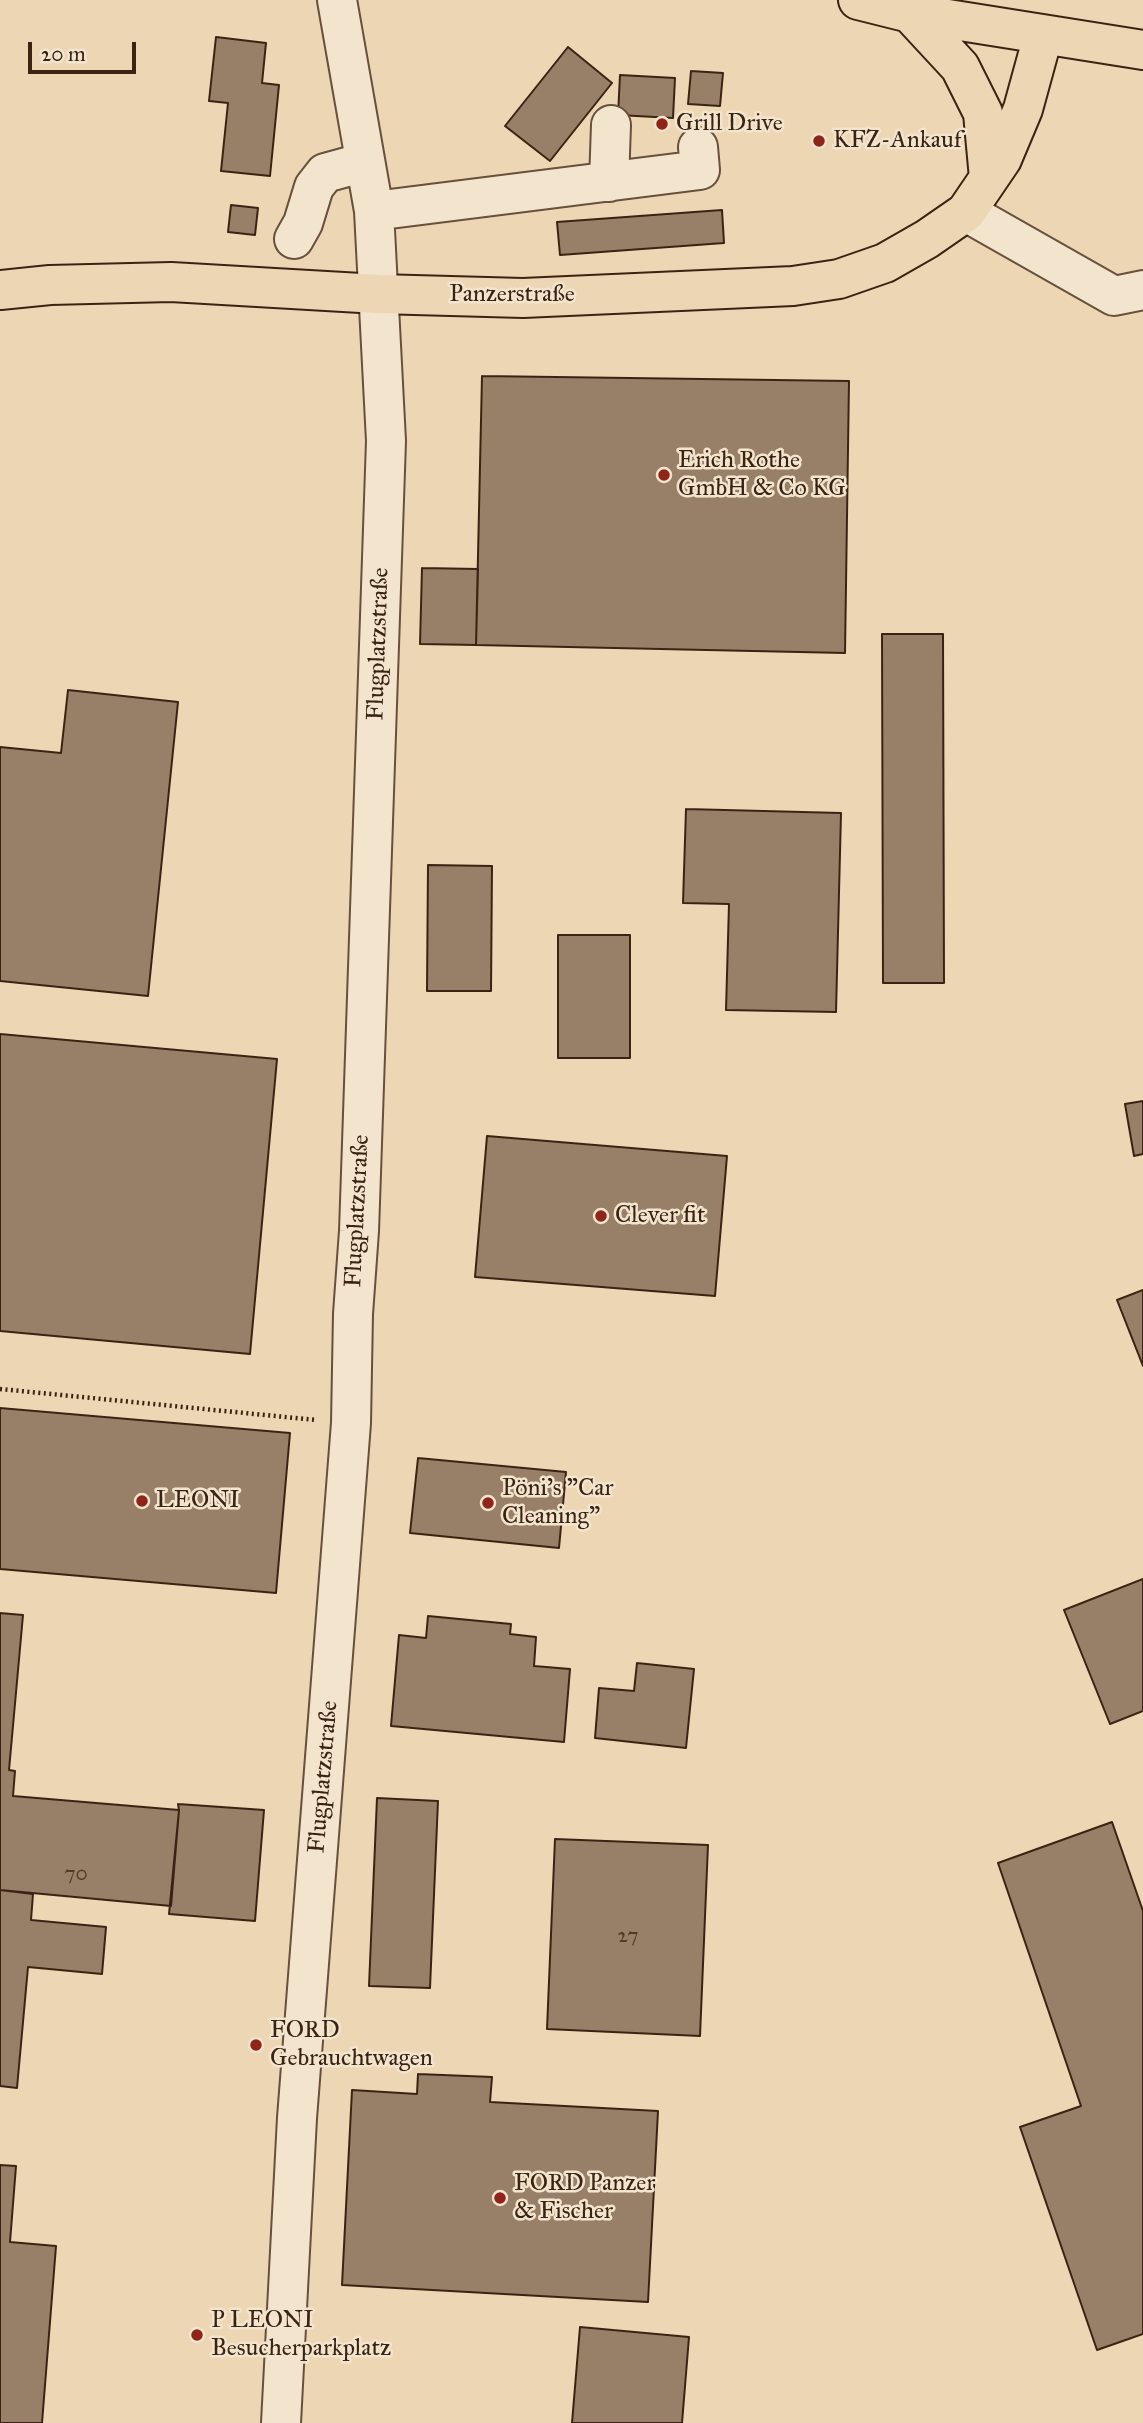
<!DOCTYPE html>
<html>
<head>
<meta charset="utf-8">
<style>
  body { margin:0 }
  #map { position:relative; width:1143px; height:2423px; overflow:hidden; background:#ecd6b4; font-family:"IM FELL Great Primer",serif }
  canvas { display:block }
  .scale { position:absolute; left:28px; top:42px; width:108px; height:32px; box-sizing:border-box; border:4px solid #3b2314; border-top:0; padding-left:9px; font-size:21px; line-height:24px; white-space:nowrap; color:#3b2314; -webkit-text-stroke:5px #f3e4ce; paint-order:stroke }
</style>
</head>
<body>
<div id="map">
<canvas width="1143" height="2423"></canvas>
<div class="scale">20 m</div>
</div>
<script>
const c = document.querySelector('canvas').getContext('2d');
c.lineJoin = 'round';
function fillPath(path, color) {
  c.fillStyle = color;
  c.fill(path, 'evenodd');
}
function toPath(rows) {
  const path = new Path2D();
  for (const r of rows) {
    path.moveTo(r[0], r[1]);
    for (let i = 2; i < r.length; i += 2) path.lineTo(r[i], r[i + 1]);
  }
  return path;
}
function trace(path, color, width, dash) {
  c.strokeStyle = color;
  c.lineWidth = width;
  c.lineCap = dash ? 'butt' : 'round';
  c.setLineDash(dash || []);
  c.stroke(path);
}
function label(font, color, halo, rows, align = 'center') {
  c.font = font + ' "IM FELL Great Primer",serif';
  c.lineWidth = 5;
  c.setLineDash([]);
  c.textBaseline = 'middle';
  c.strokeStyle = halo;
  c.fillStyle = color;
  for (const [text, x, y, turn = 0] of rows) {
    c.save();
    c.translate(x, y);
    c.rotate((+turn || 0) * Math.PI / 180);
    c.textAlign = isNaN(turn) ? turn : align;
    if (halo) c.strokeText(text, 0, 0);
    c.fillText(text, 0, 0);
    c.restore();
  }
}
const building = toPath([
  [216,37,266,43,262,83,279,85,270,176,221,171,228,103,209,101,216,37],
  [568,47,612,83,550,161,505,126,568,47],
  [691,71,723,73,720,106,688,104,691,71],
  [620,75,675,78,673,118,618,115,620,75],
  [231,205,258,208,255,235,228,232,231,205],
  [722,210,724,243,560,255,557,222,722,210],
  [482,376,849,381,845,653,476,645,482,376],
  [422,568,478,569,476,645,420,644,422,568],
  [882,634,943,634,944,983,883,983,882,634],
  [68,690,178,702,148,996,0,981,0,747,61,753,68,690],
  [686,809,841,813,836,1012,726,1010,729,904,683,903,686,809],
  [428,865,492,866,491,991,427,991,428,865],
  [558,935,630,935,630,1058,558,1058,558,935],
  [0,1034,277,1059,250,1354,0,1331,0,1034],
  [1143,1101,1143,1154,1134,1156,1125,1104,1143,1101],
  [487,1136,727,1156,715,1296,475,1277,487,1136],
  [1143,1290,1143,1366,1117,1300,1143,1290],
  [0,1408,290,1433,276,1593,0,1569,0,1408],
  [418,1458,566,1472,559,1548,410,1533,418,1458],
  [1143,1579,1143,1711,1110,1724,1064,1610,1143,1579],
  [0,1613,23,1615,9,1770,15,1771,13,1796,179,1810,171,1906,0,1890,0,1613],
  [428,1616,511,1624,510,1634,536,1637,534,1666,570,1669,564,1742,391,1726,399,1635,426,1638,428,1616],
  [637,1663,694,1669,686,1748,595,1738,599,1688,634,1691,637,1663],
  [377,1798,438,1801,430,1988,369,1986,377,1798],
  [178,1804,264,1810,255,1921,169,1914,179,1810,178,1804],
  [1112,1822,1143,1911,1143,2334,1097,2350,1020,2127,1081,2106,998,1863,1112,1822],
  [555,1839,708,1845,700,2036,547,2029,555,1839],
  [0,1890,33,1894,31,1920,106,1927,102,1974,28,1967,17,2088,0,2086,0,1890],
  [418,2074,492,2077,490,2102,658,2111,648,2302,342,2285,352,2090,417,2094,418,2074],
  [0,2165,16,2166,10,2242,56,2246,42,2423,0,2423,0,2165],
  [580,2327,689,2337,682,2423,572,2423,580,2327]
]);
fillPath(building, '#978067');
trace(building, '#3b2314', 2);
const minor = toPath([
  [609,182,611,125],
  [374,211,700,170,698,147],
  [966,212,1114,296,1143,290],
  [294,239,303,223,314,187,325,173,365,162],
  [281,2423,297,2118,351,1423,353,1314,359,1231,386,441,374,211,337,0]
]);
const major = toPath([
  [858,0,910,13,1143,50],
  [910,13,960,67,983,113,989,178],
  [0,290,50,285,171,282,378,294,523,298,793,286,839,279,885,263,927,239,966,212,1002,159,1023,109,1043,36]
]);
trace(minor, '#67503c', 42);
trace(major, '#3b2314', 42);
trace(toPath([
  [0,1389,316,1420]
]), '#3b2314', 4.5, [2, 3.5]);
trace(minor, '#f3e4ce', 38);
trace(major, '#ecd6b4', 38);
for (const [x, y, r, color] of [
  [662,124,7,"#8f2418"],
  [819,141,7,"#8f2418"],
  [664,475,7,"#8f2418"],
  [601,1216,7,"#8f2418"],
  [142,1501,7,"#8f2418"],
  [488,1503,7,"#8f2418"],
  [256,2045,7,"#8f2418"],
  [500,2198,7,"#8f2418"],
  [197,2335,7,"#8f2418"]
]) {
  const dot = new Path2D();
  dot.arc(x, y, r, 0, 2 * Math.PI);
  c.fillStyle = color;
  c.fill(dot);
  trace(dot, '#f3e4ce', 2.5);
}
label('21px', '#523a29', null, [
  ["70",76,1875],
  ["27",628,1937]
]);
label('24px', '#3b2314', '#f3e4ce', [
  ["Grill Drive",676,124],
  ["KFZ-Ankauf",833,141],
  ["Erich Rothe",678,461],
  ["GmbH & Co KG",678,489],
  ["Clever fit",615,1216],
  ["Pöni's \"Car",502,1489],
  ["Cleaning\"",502,1517],
  ["LEONI",156,1501],
  ["FORD",270,2031],
  ["Gebrauchtwagen",270,2059],
  ["FORD Panzer",514,2184],
  ["& Fischer",514,2212],
  ["P LEONI",211,2321],
  ["Besucherparkplatz",211,2349]
], 'left');
label('24px', '#3b2314', '#f3e4ce', [
  ["Panzerstraße",512,295],
  ["Flugplatzstraße",379,644,-88],
  ["Flugplatzstraße",358,1211,-87],
  ["Flugplatzstraße",324,1777,-85]
]);
</script>
</body>
</html>
